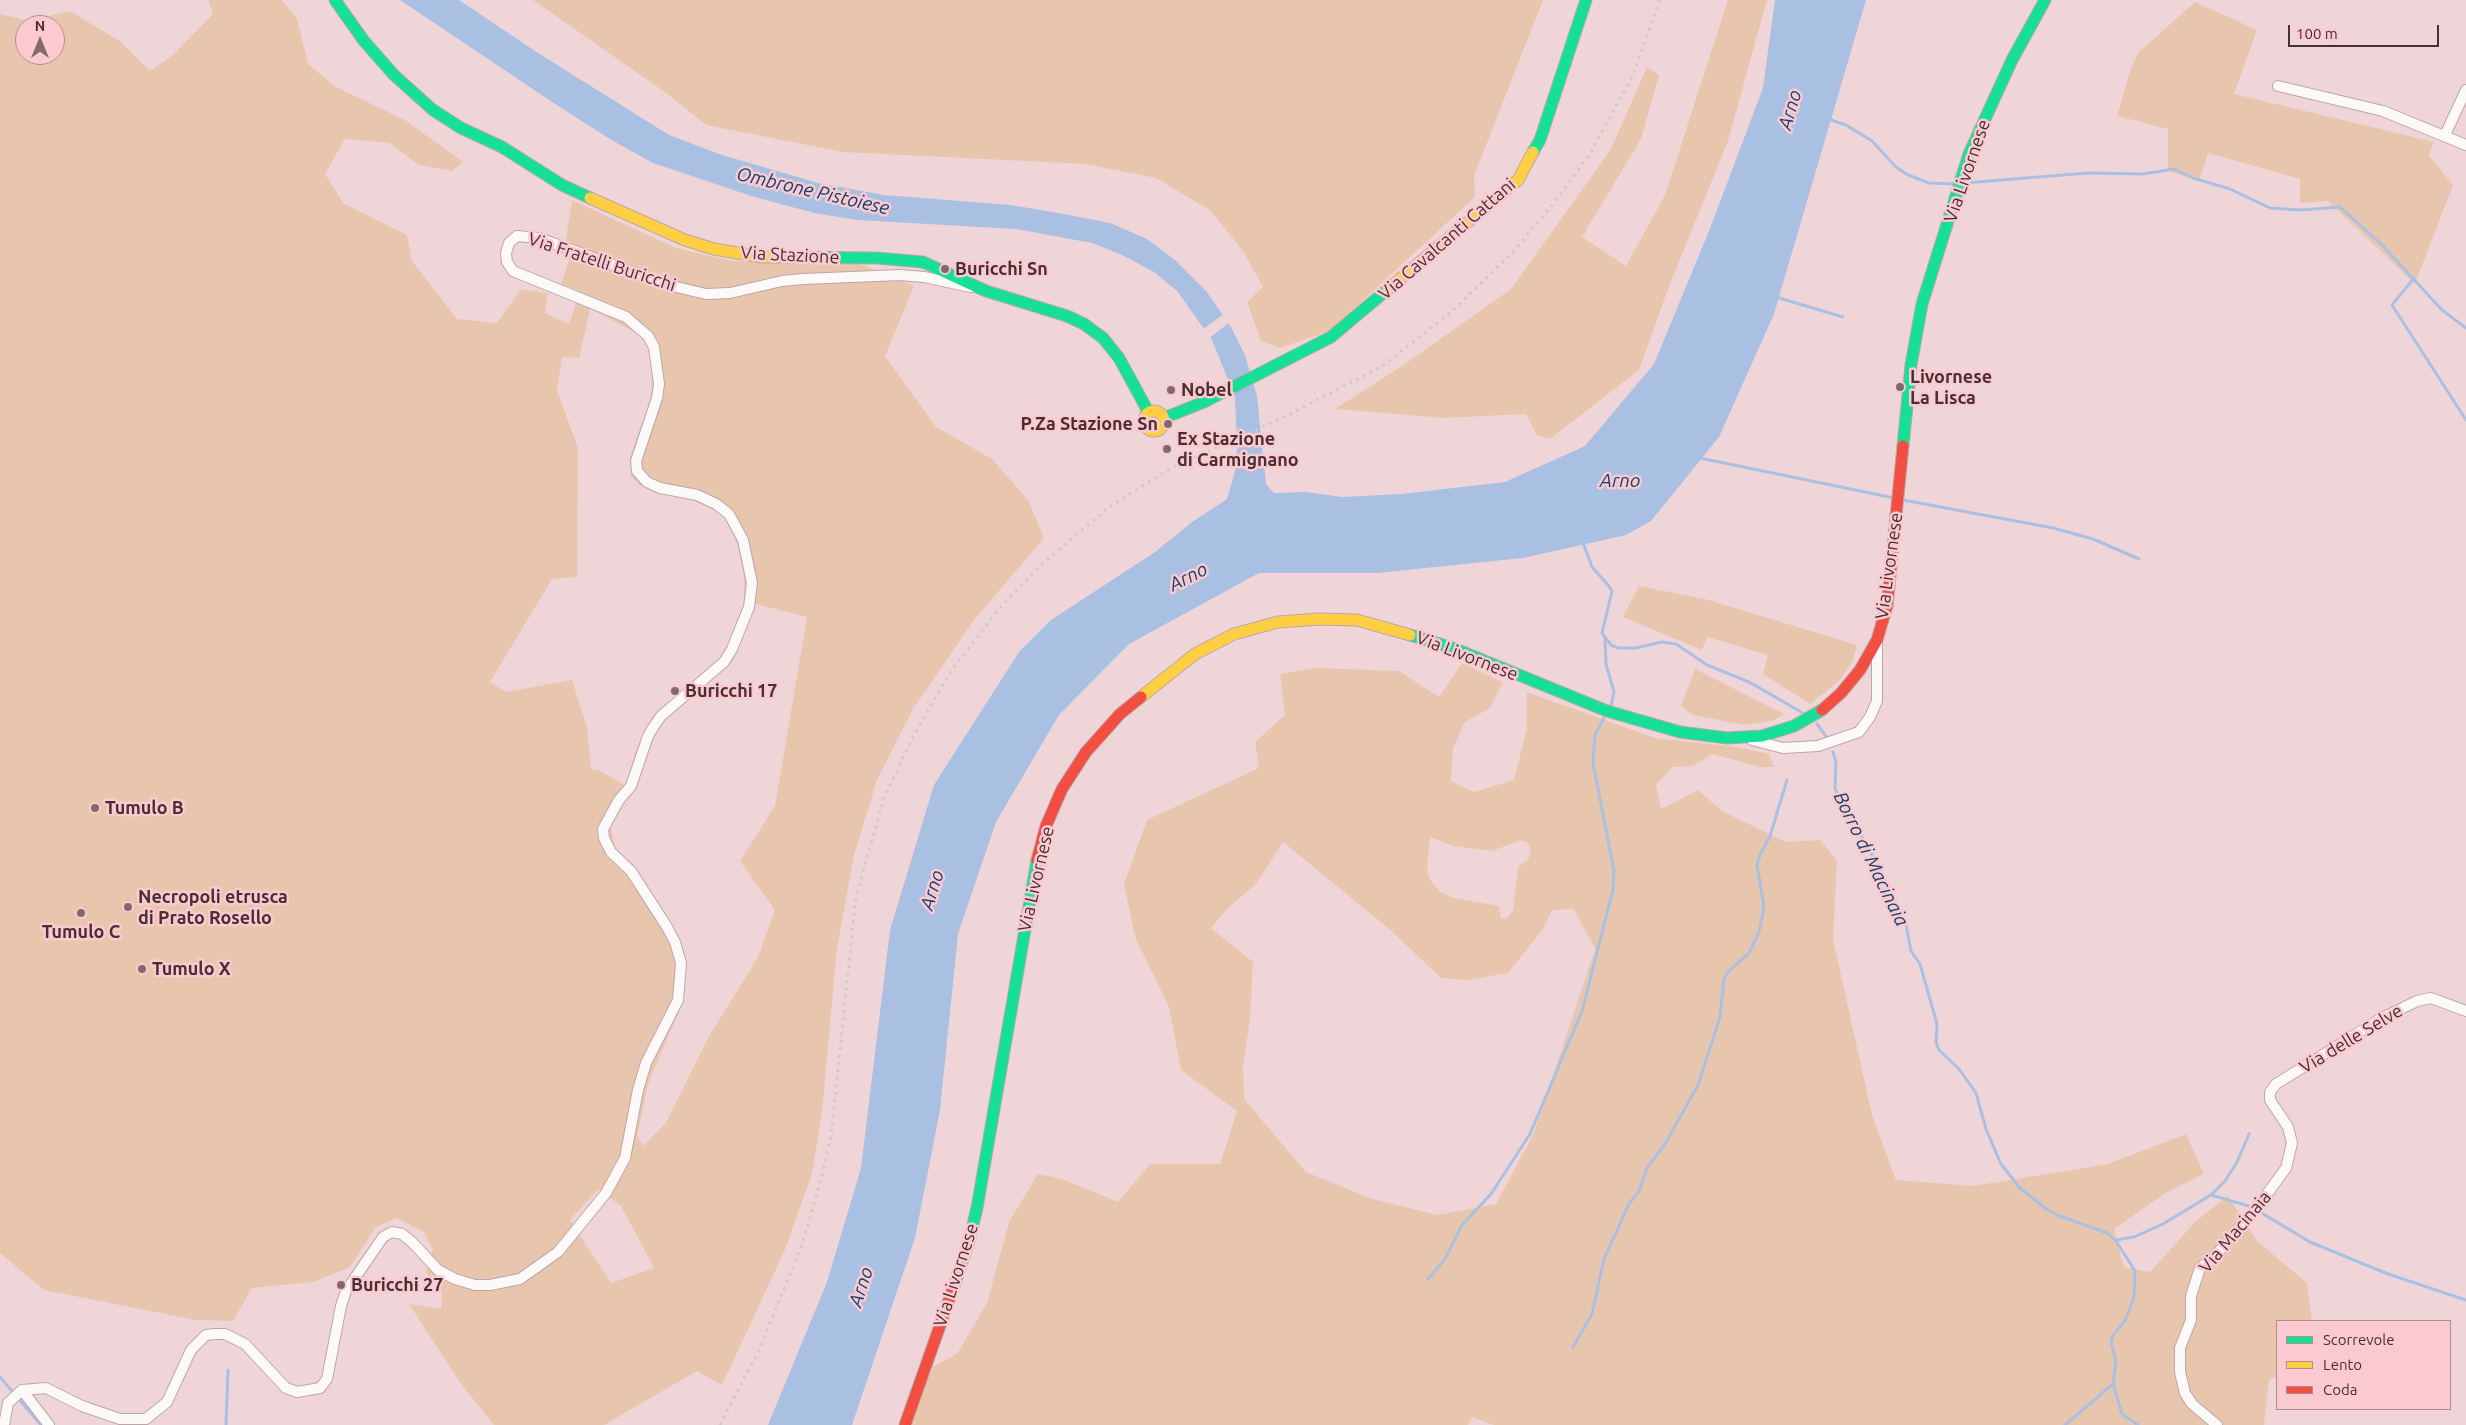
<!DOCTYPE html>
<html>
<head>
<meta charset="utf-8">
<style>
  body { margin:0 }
  #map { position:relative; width:2466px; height:1425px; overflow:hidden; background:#f0d5d8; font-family:Ubuntu,sans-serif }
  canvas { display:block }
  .legend { position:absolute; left:2276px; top:1320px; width:175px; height:90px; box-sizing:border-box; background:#fbcad0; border:1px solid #b38c91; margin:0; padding:6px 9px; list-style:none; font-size:15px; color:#472f32 }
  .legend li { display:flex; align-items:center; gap:10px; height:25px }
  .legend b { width:25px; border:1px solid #b38c91 }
  .north { position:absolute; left:15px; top:15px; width:50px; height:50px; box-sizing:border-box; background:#fbcad0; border:1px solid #b38c91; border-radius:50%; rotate:0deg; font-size:14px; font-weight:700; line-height:20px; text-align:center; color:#472f32 }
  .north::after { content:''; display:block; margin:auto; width:18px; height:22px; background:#82696c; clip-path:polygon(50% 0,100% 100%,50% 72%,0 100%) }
  .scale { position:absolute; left:2288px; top:25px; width:151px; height:22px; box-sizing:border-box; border:2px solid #472f32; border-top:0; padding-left:6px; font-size:15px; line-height:18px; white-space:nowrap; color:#472f32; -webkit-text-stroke:4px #fbcad0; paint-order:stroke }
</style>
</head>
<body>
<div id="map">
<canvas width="2466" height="1425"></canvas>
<ul class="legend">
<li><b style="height:6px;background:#16e098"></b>Scorrevole</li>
<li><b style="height:6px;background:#ffcf43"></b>Lento</li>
<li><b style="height:6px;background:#f24e42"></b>Coda</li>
</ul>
<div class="north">N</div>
<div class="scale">100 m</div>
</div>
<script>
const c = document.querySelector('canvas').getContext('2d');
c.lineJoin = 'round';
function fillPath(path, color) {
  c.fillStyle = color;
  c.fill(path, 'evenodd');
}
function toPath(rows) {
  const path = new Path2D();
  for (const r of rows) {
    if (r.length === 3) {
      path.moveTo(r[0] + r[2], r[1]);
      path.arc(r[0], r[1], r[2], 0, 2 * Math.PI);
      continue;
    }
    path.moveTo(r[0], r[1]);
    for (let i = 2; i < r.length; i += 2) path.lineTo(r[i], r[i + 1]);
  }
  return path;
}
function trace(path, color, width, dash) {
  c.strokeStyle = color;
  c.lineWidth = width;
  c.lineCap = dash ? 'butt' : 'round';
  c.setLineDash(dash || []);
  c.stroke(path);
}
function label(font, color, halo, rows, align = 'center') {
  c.font = font + ' Ubuntu,sans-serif';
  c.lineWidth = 5;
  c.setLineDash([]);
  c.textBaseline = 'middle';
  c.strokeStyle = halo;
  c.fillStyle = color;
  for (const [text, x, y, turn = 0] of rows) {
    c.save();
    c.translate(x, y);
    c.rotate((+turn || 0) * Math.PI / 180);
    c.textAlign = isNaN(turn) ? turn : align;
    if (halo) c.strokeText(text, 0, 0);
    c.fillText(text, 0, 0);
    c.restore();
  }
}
fillPath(toPath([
  [208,0,282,0,297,19,308,64,336,87,405,120,463,162,452,171,419,165,390,143,345,139,325,174,343,203,407,235,412,261,457,319,497,323,521,289,548,293,545,313,569,324,580,291,561,284,570,257,564,251,572,200,676,248,732,261,860,264,914,286,885,356,936,427,992,459,1028,500,1044,538,974,620,913,709,877,780,854,855,837,948,822,1113,812,1174,784,1252,722,1385,697,1371,604,1425,494,1425,461,1384,409,1304,441,1309,442,1292,426,1272,433,1250,424,1232,396,1218,375,1228,350,1267,313,1282,252,1288,233,1321,195,1320,44,1290,0,1253,0,14,29,21,70,11,121,42,150,71,173,55,213,14],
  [25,25,55,25,55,55,25,55],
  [590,309,639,334,649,349,652,370,651,398,630,457,631,477,642,487,691,499,725,515,737,544,744,574,744,601,807,617,775,806,740,861,775,910,758,957,708,1038,666,1123,643,1146,637,1137,648,1084,682,1004,686,961,672,925,614,848,611,825,632,790,599,770,591,769,587,727,572,680,506,692,490,682,552,579,577,577,578,448,557,390,562,357,579,358],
  [598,1189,621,1206,654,1268,611,1283,570,1220],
  [533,0,1543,0,1474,176,1475,197,1330,331,1280,348,1261,341,1247,302,1263,287,1243,251,1211,211,1156,178,1085,164,843,152,706,125,666,93],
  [1728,0,1767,0,1728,141,1668,289,1639,370,1550,439,1537,435,1526,414,1444,418,1335,409,1402,366,1511,289,1611,149,1647,67,1659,75,1641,139,1582,237,1626,266,1665,195],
  [2195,2,2257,30,2234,94,2434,142,2429,156,2453,185,2415,284,2328,201,2300,203,2300,179,2208,153,2199,181,2168,171,2168,129,2117,116,2130,71,2139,52],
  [1639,586,1705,599,1857,645,1852,663,1839,681,1810,704,1763,674,1768,655,1707,637,1702,650,1623,617],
  [1462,663,1503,682,1490,708,1465,722,1453,748,1451,781,1474,792,1514,780,1527,728,1527,692,1655,738,1736,747,1769,754,1774,767,1760,767,1712,754,1693,766,1672,767,1656,785,1661,809,1698,790,1722,811,1786,842,1820,840,1837,861,1833,939,1872,1115,1896,1180,1973,1186,2108,1164,2186,1134,2204,1174,2164,1194,2114,1229,2124,1267,2150,1272,2196,1221,2228,1196,2257,1241,2307,1283,2312,1321,2277,1321,2277,1376,2269,1380,2264,1425,1494,1425,1472,1417,1468,1425,910,1425,933,1367,957,1354,987,1303,1009,1222,1038,1174,1062,1179,1118,1202,1150,1164,1220,1164,1237,1111,1181,1070,1169,1007,1135,937,1124,884,1147,820,1259,768,1255,742,1285,715,1280,674,1316,668,1399,671,1439,697],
  [1430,837,1453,846,1492,851,1521,840,1527,842,1531,850,1528,860,1518,867,1513,910,1507,918,1501,918,1499,906,1454,898,1440,892,1433,884,1428,876,1427,864],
  [1283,842,1388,928,1441,978,1467,980,1508,973,1543,929,1552,910,1574,909,1595,949,1534,1133,1496,1204,1438,1215,1372,1199,1306,1172,1244,1099,1243,1066,1250,1020,1253,962,1211,928,1229,907,1256,884],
  [1695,669,1784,714,1772,721,1744,725,1693,715,1681,706]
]), '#e8c6ae');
fillPath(toPath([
  [400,0,459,0,538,53,669,135,722,155,818,183,884,195,1011,205,1064,214,1110,223,1147,239,1175,260,1207,292,1231,327,1245,355,1257,396,1266,484,1274,493,1306,492,1342,497,1401,494,1505,482,1585,446,1654,364,1709,231,1763,88,1775,0,1866,0,1774,314,1719,437,1651,521,1626,535,1523,558,1377,573,1259,573,1129,644,1059,715,996,822,958,934,940,1110,915,1238,852,1425,768,1425,827,1282,861,1168,890,930,934,785,1019,652,1051,620,1155,552,1192,522,1227,499,1235,471,1237,447,1235,397,1212,340,1177,291,1154,272,1122,255,1092,243,1016,229,857,220,814,213,751,196,653,163,613,141,552,102]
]), '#a9c0e3');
fillPath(toPath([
  [1225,313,1230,322,1208,339,1202,330]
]), '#f0d5d8');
trace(toPath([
  [1828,119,1846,125,1872,141,1896,167,1908,175,1929,183,1956,184],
  [1965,183,2088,173,2143,174,2174,169,2193,178,2230,189,2270,208,2301,210,2340,207,2382,245,2442,310,2466,328],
  [2414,278,2392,305,2466,420],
  [1776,297,1843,317],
  [1700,458,1894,498],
  [1903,500,2053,528,2093,539,2139,559],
  [1582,540,1592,567,1608,585,1612,591,1602,633,1611,645,1618,648,1636,648,1662,642,1676,644,1707,665,1749,682,1803,713],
  [1605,639,1606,664,1614,692,1611,706],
  [1817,724,1828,739],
  [1833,752,1836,762,1835,789,1881,871,1906,925,1911,951,1920,964,1937,1024,1936,1043,1939,1050,1959,1069,1976,1093,1986,1129,2001,1164,2020,1188,2045,1208,2057,1215,2107,1233,2116,1241,2135,1271,2134,1297,2125,1321,2113,1335,2111,1341,2116,1362,2113,1384,2122,1414,2138,1425],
  [2212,1194,2225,1181,2237,1162,2249,1134],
  [2260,1212,2310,1242,2388,1274,2466,1300],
  [2116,1240,2134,1237,2163,1224,2211,1195,2252,1207],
  [1428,1279,1445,1259,1462,1225,1491,1194,1530,1134,1582,1011,1613,890,1614,871,1593,763,1595,735,1604,718],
  [1573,1347,1592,1314,1604,1259,1629,1204,1639,1191,1648,1166,1664,1146,1698,1085,1720,1017,1724,979,1730,970,1749,953,1759,932,1764,907,1757,865,1760,855,1770,836,1787,780],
  [0,1377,41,1425],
  [226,1425,228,1370],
  [2065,1425,2113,1384]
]), '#a9c0e3', 3);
const street = toPath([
  [2278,86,2383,111,2466,145],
  [2445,135,2466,90],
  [1752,740,1783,748,1818,746,1859,732,1870,717,1877,701,1877,643],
  [22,1390,49,1425],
  [4,1425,8,1403,22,1390,46,1388,82,1406,120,1419,146,1419,167,1402,191,1350,206,1335,215,1334,225,1334,245,1344,286,1388,297,1392,320,1388,327,1379,341,1306,346,1291,383,1237,392,1232,402,1234,412,1242,438,1270,455,1279,475,1285,490,1285,520,1279,558,1252,606,1193,625,1158,638,1090,646,1063,678,1000,681,963,675,942,667,927,631,871,611,852,604,838,603,829,619,800,631,786,648,736,654,726,661,716,724,662,732,649,749,607,752,583,743,540,729,514,716,504,697,495,660,488,647,482,637,471,636,461,657,398,659,384,654,347,648,336,626,317,513,271,507,262,506,253,509,243,517,236,539,238,668,285,706,294,730,293,782,281,803,279,900,275,924,277,971,287],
  [2217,1425,2192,1404,2185,1393,2180,1372,2180,1348,2191,1320,2191,1296,2200,1268,2214,1257,2254,1212,2286,1168,2292,1143,2288,1127,2270,1100,2270,1092,2276,1084,2382,1018,2417,1001,2431,998,2466,1011]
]);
const fast = toPath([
  [335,0,364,41,394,75,433,110,461,128,502,147,562,185,590,198],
  [1533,152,1540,140,1586,0],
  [778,257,876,258,923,262,986,291,1067,316,1084,324,1103,338,1119,358,1149,413],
  [1164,418,1204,402,1331,337,1388,289],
  [1903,446,1911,365,1922,304,1969,154,2012,60,2045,0],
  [1410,635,1453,648,1607,711,1680,732,1727,738,1762,736,1794,726,1822,710],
  [955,1283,968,1245,977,1208,1037,860]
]);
const slow = toPath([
  [590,198,685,240,714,249,761,257,778,257],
  [1388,289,1518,180,1533,152],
  [1154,421,10],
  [1141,697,1195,654,1234,634,1278,622,1319,619,1357,620,1410,635]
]);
const jam = toPath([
  [1822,710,1841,693,1860,670,1877,640,1887,606,1903,446],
  [1037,860,1046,826,1062,789,1086,752,1120,714,1141,697],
  [905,1425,955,1283]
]);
trace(street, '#bca6a9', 12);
trace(fast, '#bca6a9', 13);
trace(slow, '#bca6a9', 13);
trace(jam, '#bca6a9', 13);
trace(street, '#fdf9f9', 10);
trace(fast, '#16e098', 11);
trace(slow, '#ffcf43', 11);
trace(jam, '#f24e42', 11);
trace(toPath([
  [720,1425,760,1348,803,1242,823,1172,831,1136,856,896,884,798,911,741,949,674,998,610,1041,565,1109,507,1169,469,1284,417,1381,367,1450,313,1514,251,1557,199,1591,152,1633,75,1660,0]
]), '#d1c8ca', 3, [2.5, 5]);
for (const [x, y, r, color] of [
  [945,269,5,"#82696c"],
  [1900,387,5,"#82696c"],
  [1171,390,5,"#82696c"],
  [1168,424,5,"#82696c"],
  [1167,449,5,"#82696c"],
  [675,691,5,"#82696c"],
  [95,808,5,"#82696c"],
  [128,907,5,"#82696c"],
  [81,913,5,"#82696c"],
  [142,969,5,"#82696c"],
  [341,1285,5,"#82696c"]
]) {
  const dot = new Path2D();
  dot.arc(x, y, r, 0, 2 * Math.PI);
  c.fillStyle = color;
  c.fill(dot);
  trace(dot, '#fbcad0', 2);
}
label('18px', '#472f32', '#fbcad0', [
  ["Via Livornese",1967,171,-71],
  ["Via Cavalcanti Cattani",1447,239,-41],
  ["Via Stazione",790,255,3],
  ["Via Fratelli Buricchi",602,262,18],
  ["Via Livornese",1889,566,-82],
  ["Via Livornese",1467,656,21],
  ["Via Livornese",1036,879,-77],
  ["Via delle Selve",2351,1039,-31],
  ["Via Macinaia",2235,1232,-50],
  ["Via Livornese",956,1275,-72]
]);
label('bold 18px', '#472f32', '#fbcad0', [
  ["Buricchi Sn",955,269],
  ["Livornese",1910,377],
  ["La Lisca",1910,398],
  ["Nobel",1181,390],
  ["P.Za Stazione Sn",1158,424,"right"],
  ["Ex Stazione",1177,439],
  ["di Carmignano",1177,460],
  ["Buricchi 17",685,691],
  ["Tumulo B",105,808],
  ["Necropoli etrusca",138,897],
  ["di Prato Rosello",138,918],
  ["Tumulo C",81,932,"center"],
  ["Tumulo X",152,969],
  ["Buricchi 27",351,1285]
], 'left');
label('italic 19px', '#10416e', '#fbcad0', [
  ["Arno",1790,110,-74],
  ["Ombrone Pistoiese",813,191,13],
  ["Arno",1620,481],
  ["Arno",1188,577,-27],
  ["Borro di Macinaia",1871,859,64],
  ["Arno",932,890,-73],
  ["Arno",861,1287,-72]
]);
</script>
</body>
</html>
